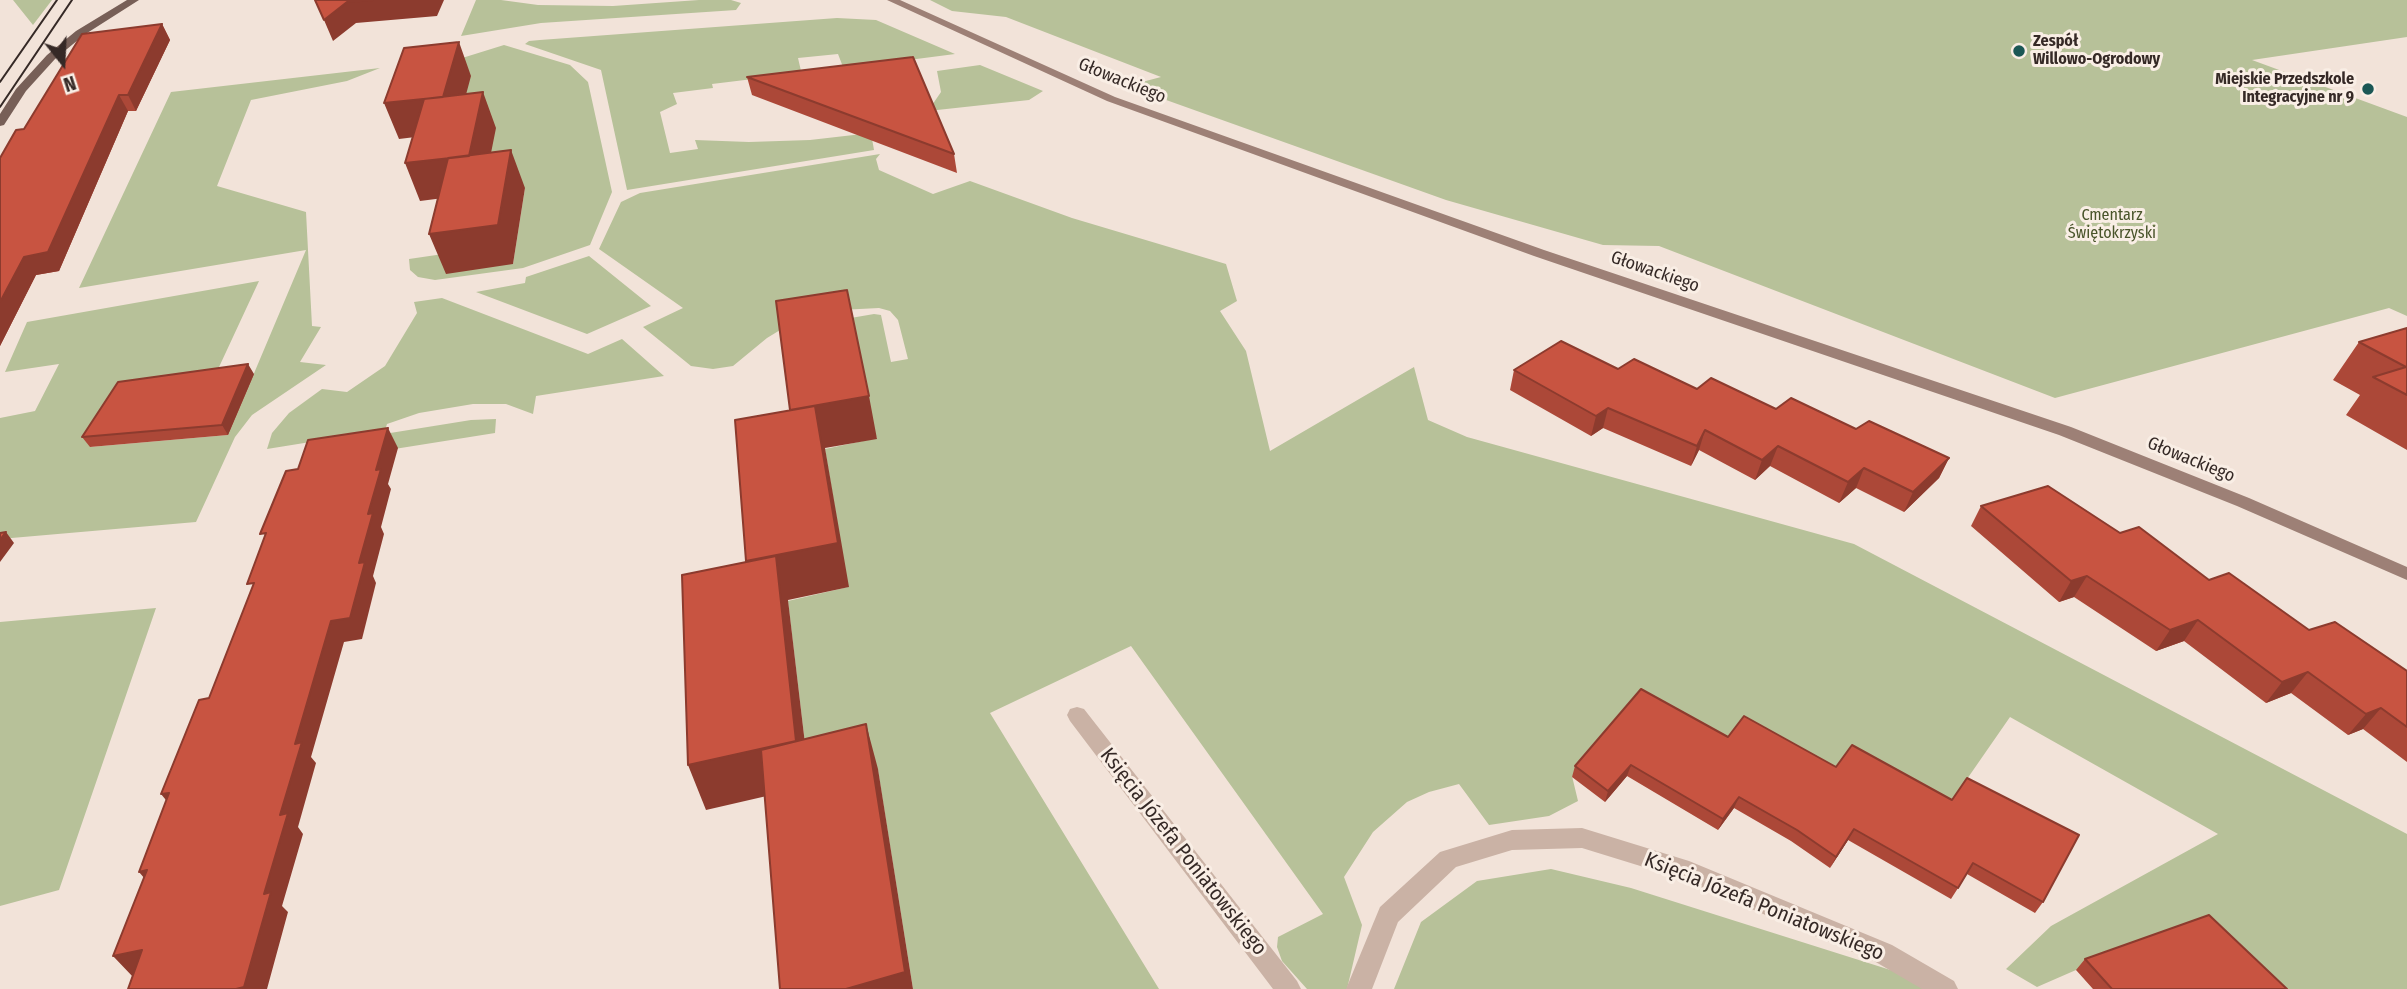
<!DOCTYPE html>
<html>
<head>
<meta charset="utf-8">
<style>
  body { margin:0 }
  #map { position:relative; width:2407px; height:989px; overflow:hidden; background:#f2e3d9; font-family:"Fira Sans Condensed",sans-serif }
  canvas { display:block }
  .north { position:absolute; left:28px; top:28px; width:70px; height:70px; -webkit-text-stroke:5px #f9eee5; paint-order:stroke; rotate:162deg; font-size:19px; font-weight:700; line-height:28px; text-align:center; color:#352926 }
  .north::after { content:''; display:block; margin:auto; width:24px; height:32px; background:#352926; clip-path:polygon(50% 0,100% 100%,50% 72%,0 100%) }
</style>
</head>
<body>
<div id="map">
<canvas width="2407" height="989"></canvas>
<div class="north">N</div>
</div>
<script>
const c = document.querySelector('canvas').getContext('2d');
c.lineJoin = 'round';
function fillPath(path, color) {
  c.fillStyle = color;
  c.fill(path, 'evenodd');
}
function toPath(rows) {
  const path = new Path2D();
  for (const r of rows) {
    path.moveTo(r[0], r[1]);
    for (let i = 2; i < r.length; i += 2) path.lineTo(r[i], r[i + 1]);
  }
  return path;
}
function trace(path, color, width, dash) {
  c.strokeStyle = color;
  c.lineWidth = width;
  c.lineCap = dash ? 'butt' : 'round';
  c.setLineDash(dash || []);
  c.stroke(path);
}
function label(font, color, halo, rows, align = 'center') {
  c.font = font + ' "Fira Sans Condensed",sans-serif';
  c.lineWidth = 6;
  c.setLineDash([]);
  c.textBaseline = 'middle';
  c.strokeStyle = halo;
  c.fillStyle = color;
  for (const [text, x, y, turn = 0] of rows) {
    c.save();
    c.translate(x, y);
    c.rotate((+turn || 0) * Math.PI / 180);
    c.textAlign = isNaN(turn) ? turn : align;
    if (halo) c.strokeText(text, 0, 0);
    c.fillText(text, 0, 0);
    c.restore();
  }
}
fillPath(toPath([
  [13,0,52,0,33,25],
  [476,0,501,0,538,5,613,6,699,0,731,0,741,3,736,10,541,23,461,36],
  [930,0,2407,0,2407,37,2252,60,2407,117,2407,316,2389,308,2055,398,1659,246,1603,245,1446,200,1127,86,1161,77,1006,17,952,11],
  [837,18,876,20,955,54,847,68,843,67,838,54,798,58,801,71,794,74,712,84,713,88,673,93,677,104,660,112,670,153,698,149,695,140,749,142,810,140,871,133,874,150,627,190,601,70,525,44,529,41,540,40],
  [504,45,570,65,588,82,612,192,590,245,523,268,435,280,418,277,410,270,409,259,450,253,513,264,525,188,483,193,430,68],
  [980,65,1043,91,1029,100,928,111,941,92,937,71],
  [380,68,347,81,251,100,217,186,306,212,312,326,321,327,300,362,326,365,252,415,235,437,196,522,0,539,0,418,35,411,59,364,5,372,27,322,259,281,213,380,90,447,228,435,306,250,79,288,171,92],
  [880,154,876,159,879,170,933,194,970,181,1072,218,1226,264,1237,301,1220,311,1246,351,1270,451,1414,367,1428,420,1467,437,1854,544,2407,834,2407,989,2265,989,2076,970,2037,987,2006,969,2051,926,2218,834,2010,717,1949,805,1830,778,1728,742,1572,776,1578,801,1549,816,1489,825,1459,784,1429,792,1407,802,1373,832,1344,877,1362,925,1347,989,1307,989,1282,961,1277,947,1278,937,1323,914,1131,646,990,713,1159,989,913,989,878,770,810,786,788,601,848,587,825,449,877,438,810,325,874,314,881,315,891,362,908,359,898,320,890,311,879,308,840,310,790,324,767,338,733,366,713,369,691,366,643,327,683,308,599,249,621,202,640,193],
  [589,256,651,306,587,334,476,292,525,283,526,277],
  [442,298,588,354,622,339,664,376,536,396,533,414,506,404,473,404,419,413,387,424,384,434,471,420,496,419,495,433,319,461,329,439,267,449,272,433,289,413,322,389,347,392,385,366,417,313,414,302],
  [156,608,59,890,0,906,0,622],
  [1551,869,1631,888,1900,973,1928,989,1394,989,1421,922,1477,881]
]), '#b7c199');
fillPath(toPath([
  [1077,707,1084,709,1297,981,1301,989,1273,989,1070,721,1067,715,1070,709,1077,707],
  [1582,828,1689,861,1892,945,1954,981,1958,989,1922,989,1874,961,1676,877,1582,848,1512,850,1456,867,1398,922,1372,989,1346,989,1380,907,1440,852,1512,830,1582,828]
]), '#cab2a5');
fillPath(toPath([
  [887,0,900,0,1115,97,1544,250,2071,427,2249,498,2407,567,2407,580,2237,506,2059,435,1534,256,1107,101,887,0]
]), '#9d8076');
fillPath(toPath([
  [127,0,139,0,84,35,55,59,26,91,4,125,0,126,0,114,16,89,47,55,76,31,127,0]
]), '#775f57');
trace(toPath([
  [0,82,57,0],
  [0,107,72,0]
]), '#352926', 2);
fillPath(toPath([
  [162,24,170,40,136,111,128,111,59,271,36,275,0,346,0,158,24,129],
  [747,77,954,154,957,173,752,95],
  [2407,328,2407,450,2346,415,2360,395,2333,380,2359,342],
  [1618,369,1856,429,1949,458,1939,478,1904,512,1856,488,1839,503,1770,466,1755,480,1699,450,1691,466,1603,428,1591,436,1510,390,1514,370],
  [254,374,228,435,90,447,82,437],
  [1981,506,2120,533,2209,580,2309,630,2407,671,2407,762,2363,729,2348,735,2291,693,2266,703,2184,641,2156,651,2074,597,2059,602,1971,526],
  [1728,737,1952,800,2043,902,2035,913,1967,874,1951,899,1848,840,1830,868,1791,841,1734,808,1718,830,1627,776,1605,802,1572,777,1575,766],
  [2085,959,2287,989,2093,989,2076,970]
]), '#ac4838');
fillPath(toPath([
  [373,0,444,0,437,16,356,23,333,41,324,20,347,2],
  [162,24,170,40,136,111,128,95],
  [459,42,471,76,456,132,399,139,384,103],
  [483,92,496,128,483,193,420,201,405,163],
  [119,95,128,111,59,271,36,275,0,346,0,302,24,257],
  [511,150,525,188,513,264,446,274,429,234],
  [248,364,254,374,228,435,222,425],
  [869,396,877,439,825,448,849,587,788,600,810,786,706,810,688,765,760,605,746,561,790,410],
  [1608,408,1603,428,1591,436,1596,416],
  [388,428,398,448,388,484,391,489,381,527,384,534,373,576,376,583,362,639,344,642,311,757,316,763,298,827,303,834,282,906,288,912,267,989,236,989,264,894,295,744,331,621,359,563,376,470],
  [1705,430,1699,450,1691,466,1697,446],
  [1778,446,1770,466,1755,480,1762,460],
  [1949,458,1939,478,1904,512,1913,492],
  [1864,468,1856,488,1839,503,1848,482],
  [6,532,14,543,0,562,0,540],
  [2087,576,2074,597,2059,602,2071,581],
  [2198,620,2184,641,2156,651,2170,630],
  [2308,672,2291,693,2266,703,2282,682],
  [2381,708,2363,729,2348,735,2366,714],
  [866,724,878,769,913,989,846,989],
  [1631,765,1627,776,1605,802,1608,791],
  [169,793,178,815,161,794],
  [1739,797,1734,808,1718,830,1723,819],
  [1854,829,1848,840,1830,868,1836,857],
  [147,870,157,893,139,872],
  [142,950,133,977,113,956]
]), '#8c3b2e');
const building = toPath([
  [315,0,373,0,347,2,324,20,315,0],
  [162,24,128,95,119,95,48,252,24,257,0,302,0,158,16,130,24,129,82,34,162,24],
  [459,42,443,97,384,103,404,48,459,42],
  [913,57,954,154,747,77,913,57],
  [483,92,469,156,405,163,424,99,483,92],
  [511,150,498,225,429,234,448,158,511,150],
  [847,290,869,396,790,410,776,301,847,290],
  [2407,328,2407,395,2373,377,2406,367,2359,342,2407,328],
  [1561,341,1618,369,1634,359,1697,389,1711,378,1776,409,1791,398,1856,429,1869,421,1949,458,1913,492,1864,468,1848,482,1778,446,1762,460,1705,430,1697,446,1608,408,1596,416,1514,370,1561,341],
  [248,364,222,425,82,437,118,382,248,364],
  [815,406,838,543,746,561,735,420,815,406],
  [388,428,376,470,381,469,368,514,373,513,359,563,365,562,350,618,331,621,295,744,302,742,280,815,288,813,264,894,271,892,244,987,236,989,128,989,142,950,113,956,147,870,139,872,169,793,161,794,199,700,209,698,254,583,247,584,266,533,260,534,286,471,298,469,308,440,388,428],
  [2048,486,2120,533,2139,527,2209,580,2229,573,2309,630,2335,622,2407,671,2407,727,2381,708,2366,714,2308,672,2282,682,2198,620,2170,630,2087,576,2071,581,1981,506,2048,486],
  [6,532,0,540,0,533,6,532],
  [776,556,796,741,688,765,682,575,776,556],
  [1641,689,1728,737,1744,716,1836,767,1852,745,1952,800,1967,778,2079,835,2043,902,1973,863,1958,888,1854,829,1836,857,1797,830,1739,797,1723,819,1631,765,1608,791,1575,766,1641,689],
  [866,724,905,972,846,989,780,989,761,750,866,724],
  [2209,915,2287,989,2112,989,2085,959,2209,915]
]);
fillPath(building, '#c85441');
trace(building, '#8c3b2e', 2);
for (const [x, y, r, color] of [
  [2019,51,7,"#1b5755"],
  [2368,89,7,"#1b5755"]
]) {
  const dot = new Path2D();
  dot.arc(x, y, r, 0, 2 * Math.PI);
  c.fillStyle = color;
  c.fill(dot);
  trace(dot, '#f9eee5', 2.5);
}
label('bold 16px', '#352926', '#f9eee5', [
  ["Zespół",2033,42],
  ["Willowo-Ogrodowy",2033,60],
  ["Miejskie Przedszkole",2354,80,"right"],
  ["Integracyjne nr 9",2354,98,"right"]
], 'left');
label('16px', '#49542a', '#f9eee5', [
  ["Cmentarz",2112,216],
  ["Świętokrzyski",2112,234]
]);
label('18px', '#352926', '#f9eee5', [
  ["Głowackiego",1122,81,22],
  ["Głowackiego",1655,272,19],
  ["Głowackiego",2191,460,22]
]);
label('21px', '#352926', '#f9eee5', [
  ["Księcia Józefa Poniatowskiego",1183,852,52],
  ["Księcia Józefa Poniatowskiego",1764,907,22]
]);
</script>
</body>
</html>
